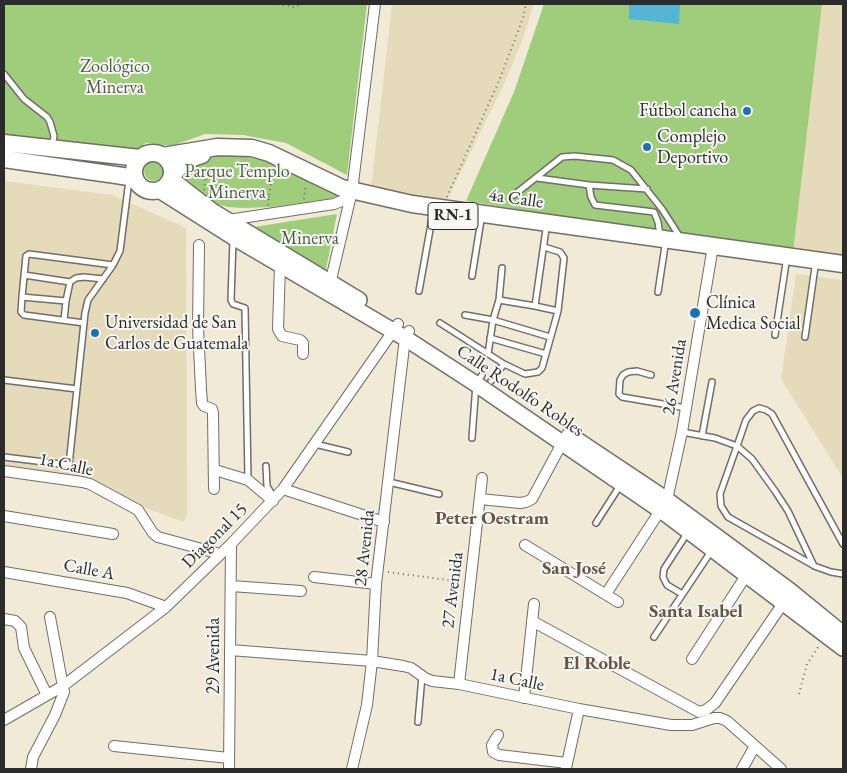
<!DOCTYPE html>
<html>
<head>
<meta charset="utf-8">
<style>
  body { margin:0 }
  #map { position:relative; width:847px; height:773px; overflow:hidden; background:#f0ead6; font-family:"EB Garamond",serif }
  canvas { display:block }
  .frame { position:absolute; inset:0; border:5px solid #2b2b2b; pointer-events:none }
</style>
</head>
<body>
<div id="map">
<canvas width="847" height="773"></canvas>
<div class="frame"></div>
</div>
<script>
const c = document.querySelector('canvas').getContext('2d');
c.lineJoin = 'round';
function fillPath(path, color) {
  c.fillStyle = color;
  c.fill(path, 'evenodd');
}
function toPath(rows) {
  const path = new Path2D();
  for (const r of rows) {
    if (r.length === 3) {
      path.moveTo(r[0] + r[2], r[1]);
      path.arc(r[0], r[1], r[2], 0, 2 * Math.PI);
      continue;
    }
    path.moveTo(r[0], r[1]);
    for (let i = 2; i < r.length; i += 2) path.lineTo(r[i], r[i + 1]);
  }
  return path;
}
function trace(path, color, width, dash) {
  c.strokeStyle = color;
  c.lineWidth = width;
  c.lineCap = dash ? 'butt' : 'round';
  c.setLineDash(dash || []);
  c.stroke(path);
}
function label(font, color, halo, rows, align = 'center') {
  c.font = font + ' "EB Garamond",serif';
  c.lineWidth = 4;
  c.setLineDash([]);
  c.textBaseline = 'middle';
  c.strokeStyle = halo;
  c.fillStyle = color;
  for (const [text, x, y, turn = 0] of rows) {
    c.save();
    c.translate(x, y);
    c.rotate((+turn || 0) * Math.PI / 180);
    c.textAlign = isNaN(turn) ? turn : align;
    if (halo) c.strokeText(text, 0, 0);
    c.fillText(text, 0, 0);
    c.restore();
  }
}
fillPath(toPath([
  [392,4,534,4,522,41,505,82,447,200,371,189],
  [822,4,843,4,843,259,793,253],
  [4,181,112,195,186,228,187,514,184,522,148,509,85,479,4,467],
  [796,274,843,280,843,478,781,379]
]), '#e5dbba');
fillPath(toPath([
  [4,4,367,4,347,175,286,143,243,135,205,134,172,146,146,143,131,153,4,135],
  [544,4,822,4,793,253,466,201,514,92],
  [224,154,253,158,270,162,338,194,338,196,334,198,273,207,242,208,228,207,206,201,180,180,182,169,209,155],
  [154,171,10],
  [337,214,325,274,247,228]
]), '#9fcd7b');
fillPath(toPath([
  [629,4,680,4,679,24,629,19]
]), '#54b6d2');
const lane = toPath([
  [4,74,24,99,47,117,50,122,54,136,52,146],
  [537,178,589,185,647,189],
  [589,185,591,197,595,205,654,212,658,222,660,236],
  [514,195,562,157,575,156,613,160,631,170,662,209,680,237],
  [233,240,231,300,233,304,245,308,248,479],
  [544,247,560,252,564,258,558,311,535,306,546,229],
  [502,268,499,300,535,306],
  [24,275,70,282],
  [472,276,481,220],
  [103,279,84,277,76,278,70,282,66,301,22,297,26,256,29,254,113,265],
  [419,291,433,213],
  [658,292,665,246],
  [22,297,21,312,24,315,84,323],
  [499,300,493,320,550,337],
  [465,315,493,320,488,354],
  [64,320,66,301],
  [440,323,504,364],
  [775,335,786,263],
  [805,337,815,267],
  [490,338,546,354],
  [651,375,637,371,628,372,623,375,620,380,619,394,622,397,686,408],
  [4,380,77,389],
  [491,381,504,364,525,374,538,372,542,368,558,311],
  [682,432,715,438,737,446,720,494,721,506,728,517,813,565],
  [702,436,712,382],
  [472,438,476,384,482,375],
  [315,444,348,452],
  [4,457,69,465,85,313,88,300,113,265,120,251,129,180],
  [266,466,267,486,273,496],
  [389,482,439,494],
  [596,523,621,484],
  [843,544,772,414,766,410,759,408,753,411,746,420,737,446,752,459,775,491,788,511,814,566,831,572,843,574],
  [682,594,667,585,663,577,664,569,688,532],
  [654,637,712,550],
  [418,722,422,676]
]);
const street = toPath([
  [228,220,334,204,349,198],
  [199,245,198,327,201,389,202,403,204,406,212,409,213,413,214,489],
  [280,265,278,329,282,336,300,340,303,343,303,354],
  [329,288,352,191,375,4],
  [215,470,248,480,273,501],
  [4,471,82,482,90,484,138,510,153,533,158,537,220,554],
  [283,489,384,522],
  [480,499,520,503,526,502,532,499,567,434],
  [4,516,113,534],
  [525,545,618,602],
  [4,572,127,593,166,607],
  [314,577,376,584],
  [231,586,301,591],
  [606,594,667,500,682,432,713,246],
  [4,619,15,621,21,627,24,648,47,695],
  [532,621,699,712,706,710,715,703,786,599],
  [230,650,372,661,403,666,411,668,425,678,432,681,459,684,579,709,671,725,692,725,714,718,720,718,727,721,781,769],
  [692,659,749,571],
  [459,684,482,478],
  [524,698,534,604],
  [4,720,63,686,166,607,231,544,283,489,398,324],
  [498,735,492,745,493,752,499,755,567,763],
  [114,746,229,758],
  [566,768,579,709],
  [31,769,33,757,55,715,64,692,50,617],
  [229,769,231,544],
  [352,769,367,705,372,661,376,584,405,338,409,331],
  [742,769,755,746]
]);
const secondary = toPath([
  [171,179,212,211,359,300],
  [159,190,233,237,405,338,476,384,666,514,843,648],
  [574,438,667,500,789,590,843,634]
]);
const primary = toPath([
  [4,143,140,158],
  [153,172,19],
  [163,156,217,147,252,148,269,153,342,188,412,204,843,264],
  [4,159,116,175,129,177,136,181],
  [172,176,182,164,190,159,202,155]
]);
trace(lane, '#706e67', 8);
trace(street, '#706e67', 12);
trace(secondary, '#706e67', 18);
trace(primary, '#706e67', 19);
trace(toPath([
  [278,4,294,7,303,4],
  [261,173,272,174],
  [188,175,208,178],
  [204,190,207,167],
  [258,196,269,197],
  [447,197,499,81,523,18,526,4],
  [304,199,306,184],
  [268,205,273,167],
  [388,572,462,582],
  [799,694,807,664,820,644]
]), '#706e67', 2, [1, 4]);
trace(lane, '#fff', 5);
trace(street, '#fff', 10);
trace(secondary, '#fff', 15);
trace(primary, '#fff', 16);
for (const [x, y, r, color] of [
  [747,111,5,"#1f6fb2"],
  [647,147,5,"#1f6fb2"],
  [695,313,6,"#1f6fb2"],
  [95,333,5,"#1f6fb2"]
]) {
  const dot = new Path2D();
  dot.arc(x, y, r, 0, 2 * Math.PI);
  c.fillStyle = color;
  c.fill(dot);
  trace(dot, '#f6f6f2', 2);
}
for (const [x, y, w] of [
  [453,216,50]
]) {
  const box = new Path2D();
  box.roundRect(x - w / 2, y - 13.5, w, 27, 4);
  c.fillStyle = '#f6f6f2';
  c.fill(box);
  trace(box, '#2b2b2b', 1);
}
label('bold 16px', '#2b2b2b', null, [
  ["RN-1",453,216]
]);
label('18px', '#4e5c43', '#f6f6f2', [
  ["Zoológico",115,67],
  ["Minerva",115,88],
  ["Parque Templo",237,172],
  ["Minerva",237,193],
  ["Minerva",310,239]
]);
label('18px', '#2b2b2b', '#f6f6f2', [
  ["Fútbol cancha",737,111,"right"],
  ["Complejo",657,137],
  ["Deportivo",657,158],
  ["Clínica",706,303],
  ["Medica Social",706,324],
  ["Universidad de San",105,323],
  ["Carlos de Guatemala",105,344]
], 'left');
label('18px', '#2b2b2b', '#f6f6f2', [
  ["4a Calle",516,199,8],
  ["26 Avenida",675,377,-81],
  ["Calle Rodolfo Robles",520,391,34],
  ["1a Calle",66,465,12],
  ["Diagonal 15",215,536,-45],
  ["28 Avenida",365,548,-84],
  ["Calle A",89,570,10],
  ["27 Avenida",453,590,-83],
  ["29 Avenida",214,656,-90],
  ["1a Calle",517,680,12]
]);
label('bold 19px', '#695443', '#f6f6f2', [
  ["Peter Oestram",492,519],
  ["San José",574,569],
  ["Santa Isabel",696,612],
  ["El Roble",597,664]
]);
</script>
</body>
</html>
